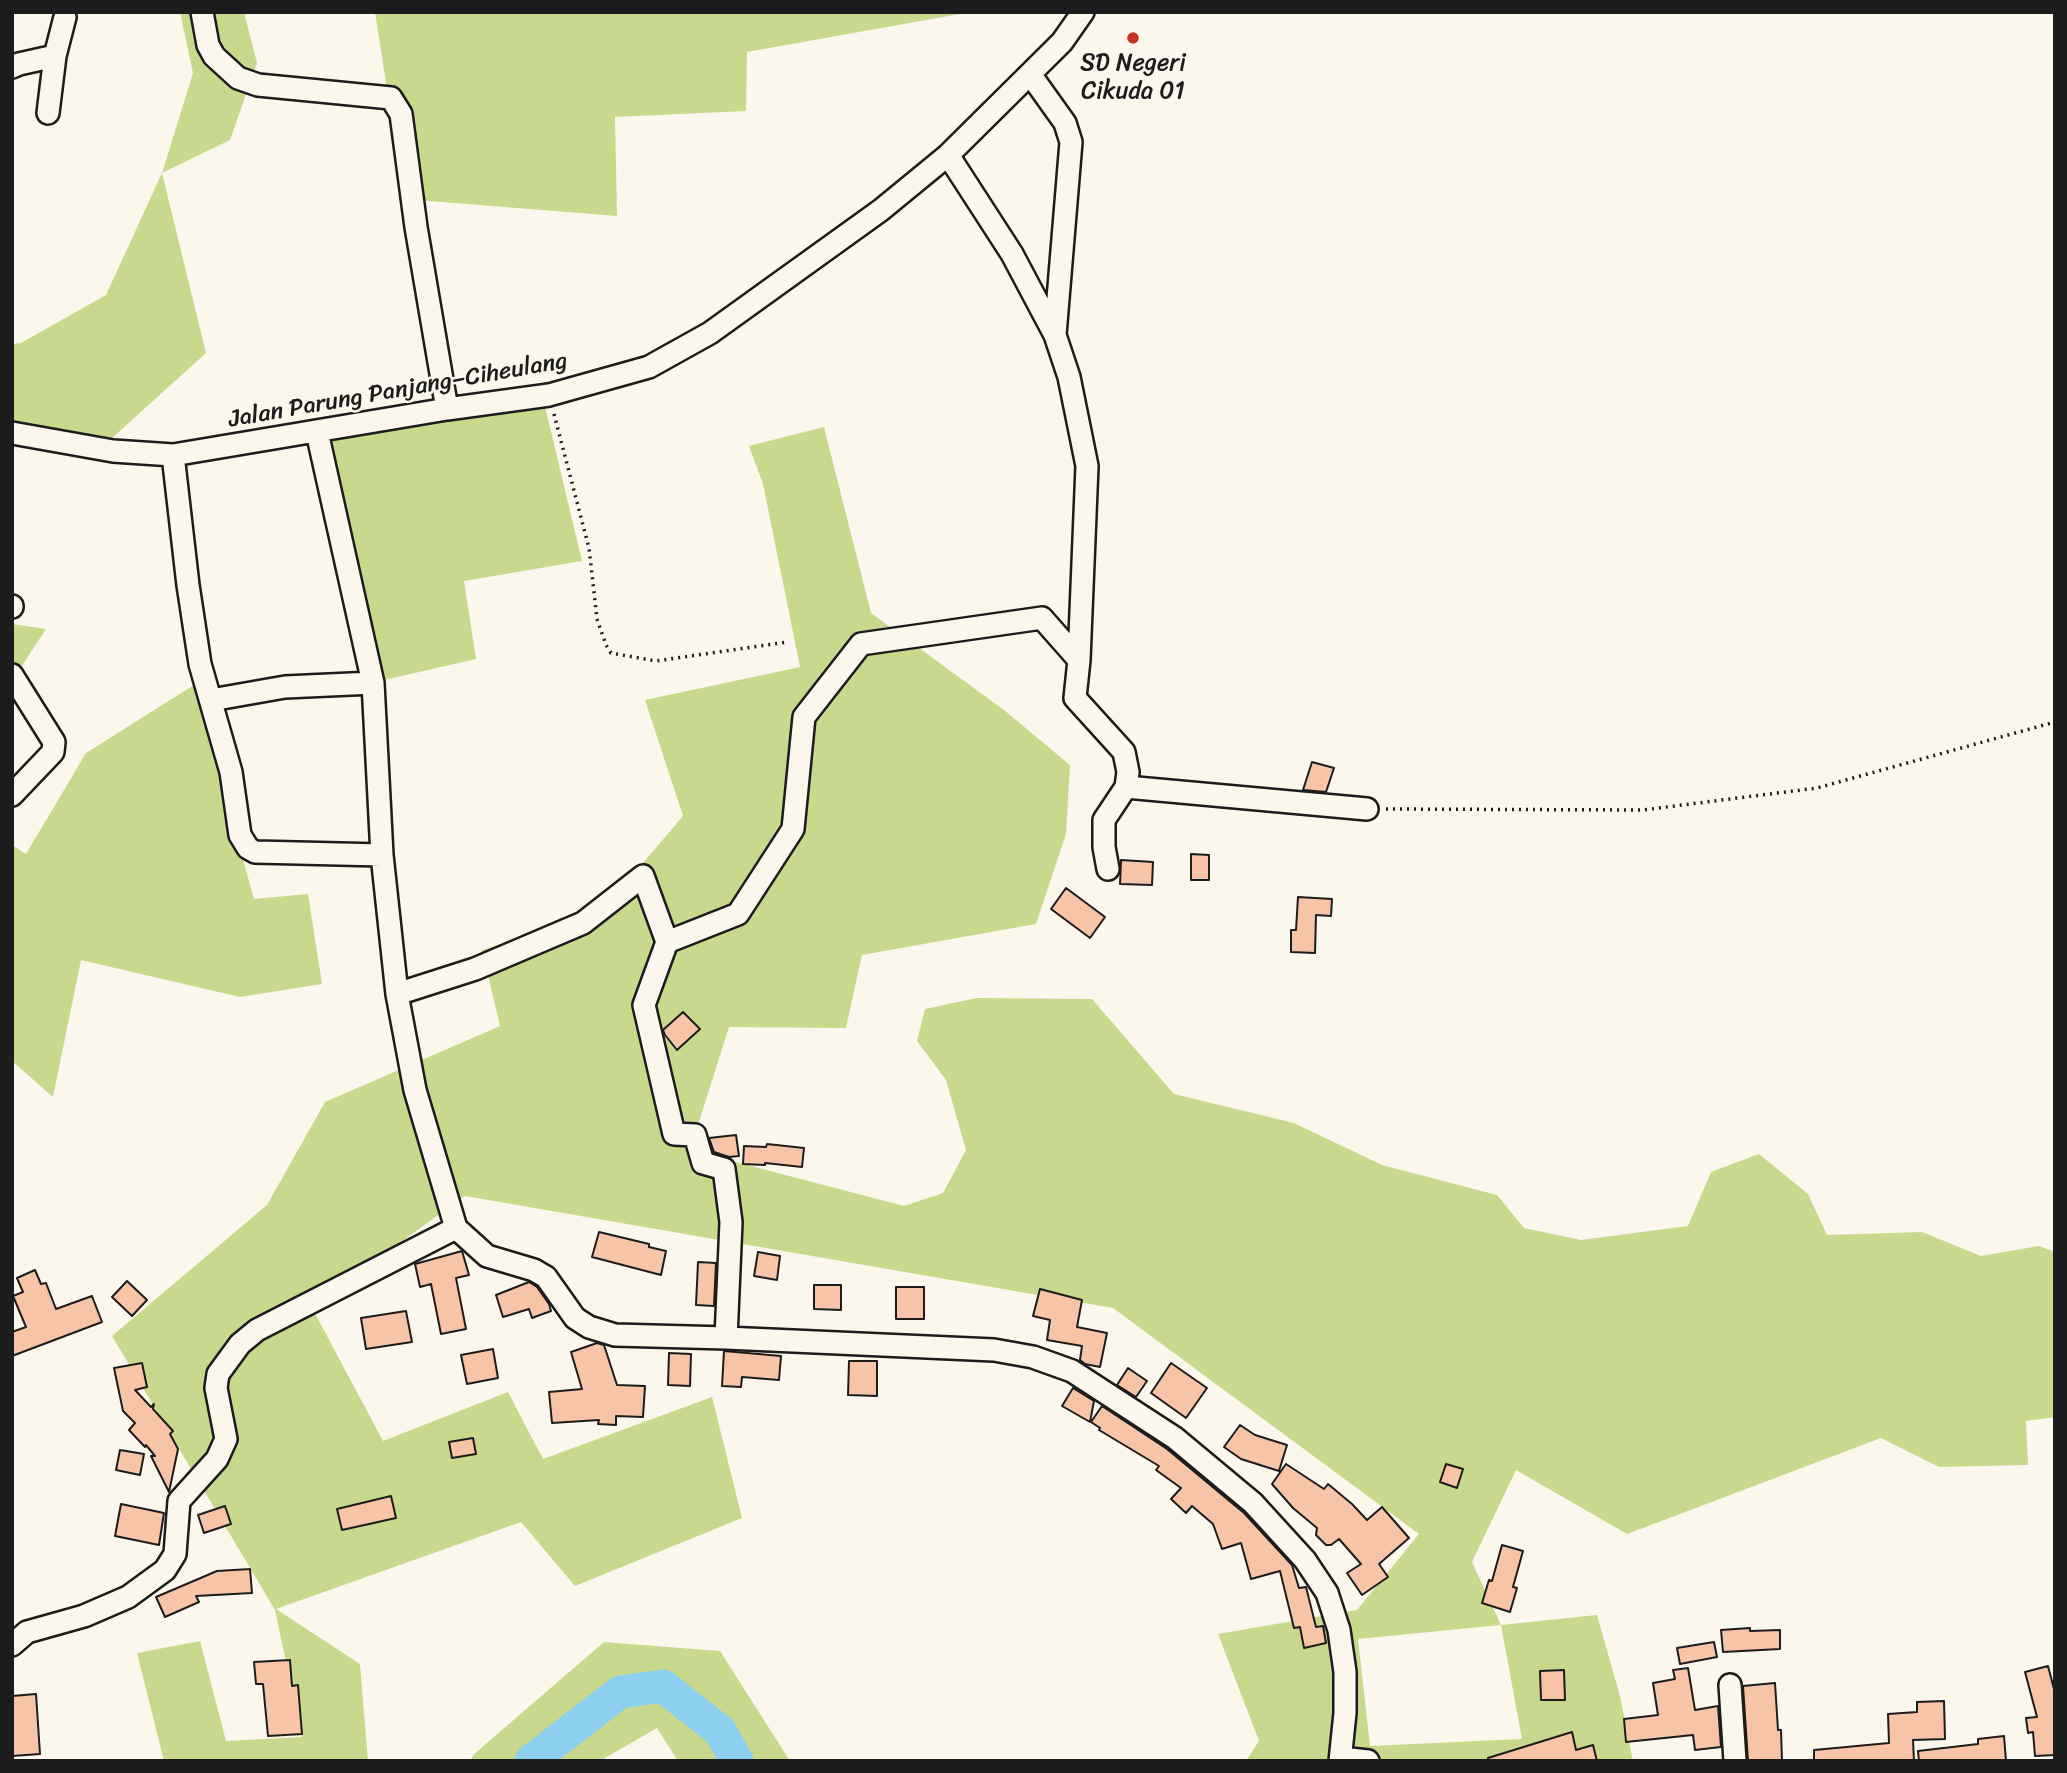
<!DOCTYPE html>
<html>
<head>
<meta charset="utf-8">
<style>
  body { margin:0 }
  #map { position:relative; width:2067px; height:1773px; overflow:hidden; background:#fbf7ec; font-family:Sriracha,sans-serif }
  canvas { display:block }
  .frame { position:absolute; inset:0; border:14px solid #1c1c1c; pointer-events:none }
</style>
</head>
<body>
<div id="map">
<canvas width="2067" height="1773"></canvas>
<div class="frame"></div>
</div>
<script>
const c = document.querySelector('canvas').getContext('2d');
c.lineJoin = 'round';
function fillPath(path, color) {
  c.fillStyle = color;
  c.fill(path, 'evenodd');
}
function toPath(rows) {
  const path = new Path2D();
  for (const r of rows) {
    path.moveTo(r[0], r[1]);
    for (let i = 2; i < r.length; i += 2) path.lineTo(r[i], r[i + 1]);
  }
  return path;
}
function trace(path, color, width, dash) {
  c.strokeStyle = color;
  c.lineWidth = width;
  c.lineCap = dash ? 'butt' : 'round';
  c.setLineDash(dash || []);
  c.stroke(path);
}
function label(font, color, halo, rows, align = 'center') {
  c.font = font + ' Sriracha,sans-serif';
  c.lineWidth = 5;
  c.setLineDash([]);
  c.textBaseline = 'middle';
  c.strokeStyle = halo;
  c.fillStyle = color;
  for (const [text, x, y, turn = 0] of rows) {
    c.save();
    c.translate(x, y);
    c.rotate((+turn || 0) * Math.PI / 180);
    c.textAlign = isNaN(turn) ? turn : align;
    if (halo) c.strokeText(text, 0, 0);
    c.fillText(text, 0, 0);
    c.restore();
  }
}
fillPath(toPath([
  [180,12,244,12,257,63,230,140,162,173,206,353,101,448,12,432,12,344,21,343,106,295,162,173,193,73],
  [375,12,971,12,747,52,746,111,615,117,617,216,404,199],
  [440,398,544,402,582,561,464,581,476,659,371,683,315,428],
  [824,427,871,613,1004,710,1070,765,1066,834,1036,924,862,955,846,1028,729,1027,690,1150,904,1206,943,1193,966,1150,946,1080,917,1041,925,1009,977,998,1092,999,1174,1094,1294,1123,1382,1165,1497,1195,1524,1228,1581,1240,1688,1226,1711,1172,1759,1154,1808,1194,1827,1235,1922,1232,1981,1256,2039,1246,2055,1252,2055,1417,2026,1421,2028,1465,1939,1467,1881,1438,1627,1534,1516,1470,1472,1562,1501,1625,1597,1615,1620,1696,1633,1761,1246,1761,1259,1741,1218,1634,1357,1610,1419,1534,1113,1308,465,1196,311,1306,383,1441,508,1392,543,1459,712,1397,742,1518,575,1586,521,1522,276,1609,360,1664,368,1761,164,1761,137,1653,200,1641,226,1741,302,1737,275,1610,112,1336,267,1205,325,1102,500,1026,482,950,602,911,683,816,645,700,800,667,763,484,749,446],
  [1501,1625,1522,1739,1370,1746,1358,1639],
  [12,624,46,629,12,681],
  [194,685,254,899,308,894,322,984,240,997,81,960,53,1097,12,1061,12,845,26,854,86,753],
  [604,1642,720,1651,790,1761,678,1761,657,1728,600,1761,471,1761,473,1755]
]), '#c8d98d');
trace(toPath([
  [531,1761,620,1692,663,1686,720,1731,737,1761]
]), '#8ccfee', 33);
const building = toPath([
  [1312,762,1334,768,1326,792,1303,790,1312,762],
  [1191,854,1209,855,1209,880,1191,880,1191,854],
  [1121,860,1153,862,1152,885,1120,884,1121,860],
  [1066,888,1105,917,1090,938,1051,909,1066,888],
  [1298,897,1332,899,1331,916,1316,915,1315,953,1291,952,1291,930,1296,930,1298,897],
  [683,1012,700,1029,677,1050,665,1035,663,1030,683,1012],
  [736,1135,739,1156,729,1157,714,1152,709,1138,736,1135],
  [767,1144,804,1148,802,1167,765,1163,765,1165,743,1164,744,1146,766,1147,767,1144],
  [599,1232,649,1244,649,1247,666,1251,661,1275,592,1257,599,1232],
  [462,1251,469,1275,456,1278,466,1329,441,1334,431,1284,420,1287,415,1264,462,1251],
  [758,1252,780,1256,777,1280,754,1276,758,1252],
  [698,1262,716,1263,714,1306,696,1305,698,1262],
  [35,1270,41,1284,46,1283,56,1309,92,1296,102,1322,12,1356,12,1332,26,1327,13,1296,23,1292,17,1278,35,1270],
  [127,1281,147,1300,132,1316,112,1297,127,1281],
  [529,1282,537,1287,549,1304,551,1311,532,1318,529,1309,503,1317,496,1295,529,1282],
  [814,1285,841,1285,841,1310,814,1309,814,1285],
  [896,1287,924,1287,924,1319,896,1319,896,1287],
  [1040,1289,1082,1300,1077,1327,1107,1333,1100,1367,1085,1364,1080,1360,1082,1346,1047,1340,1050,1320,1033,1316,1040,1289],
  [406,1311,412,1342,366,1349,361,1318,406,1311],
  [597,1343,604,1345,617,1385,645,1386,643,1417,616,1416,616,1425,598,1424,599,1420,552,1423,549,1392,582,1389,571,1352,597,1343],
  [493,1349,498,1378,467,1384,461,1355,493,1349],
  [724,1351,781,1356,779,1380,742,1377,741,1387,722,1386,724,1351],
  [669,1353,691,1354,690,1386,668,1385,669,1353],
  [849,1361,877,1361,877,1396,848,1395,849,1361],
  [142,1363,147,1387,135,1390,151,1407,154,1404,153,1409,173,1431,170,1434,178,1449,169,1492,151,1456,155,1456,146,1445,145,1447,129,1430,135,1423,123,1411,114,1368,142,1363],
  [1171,1363,1207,1388,1186,1418,1151,1393,1171,1363],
  [1128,1368,1147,1381,1136,1397,1117,1385,1128,1368],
  [1073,1388,1094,1401,1090,1422,1062,1406,1073,1388],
  [1102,1406,1167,1449,1244,1513,1292,1565,1299,1588,1306,1587,1316,1627,1323,1626,1326,1643,1304,1648,1300,1627,1294,1628,1280,1571,1251,1579,1241,1543,1222,1549,1213,1524,1192,1506,1186,1513,1171,1499,1181,1488,1156,1470,1159,1466,1099,1430,1100,1428,1091,1422,1102,1406],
  [1240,1425,1255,1435,1287,1445,1279,1471,1241,1459,1224,1447,1240,1425],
  [473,1438,476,1454,452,1458,449,1442,473,1438],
  [120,1450,144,1454,140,1475,116,1470,120,1450],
  [1286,1464,1324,1489,1328,1484,1352,1504,1367,1520,1382,1507,1409,1538,1379,1564,1388,1577,1362,1595,1347,1573,1361,1564,1339,1539,1331,1545,1326,1545,1316,1535,1317,1528,1293,1508,1272,1484,1286,1464],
  [1446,1464,1463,1469,1457,1488,1440,1482,1446,1464],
  [391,1496,396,1518,342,1530,337,1509,391,1496],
  [121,1504,164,1513,159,1545,115,1536,121,1504],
  [225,1506,231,1524,204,1533,198,1515,225,1506],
  [1502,1545,1523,1551,1513,1587,1517,1588,1510,1612,1482,1603,1489,1580,1492,1581,1502,1545],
  [250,1569,252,1593,196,1596,199,1602,165,1617,156,1597,217,1571,250,1569],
  [1750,1628,1750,1631,1780,1630,1780,1649,1723,1652,1721,1630,1750,1628],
  [1714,1642,1717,1657,1680,1664,1677,1648,1714,1642],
  [290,1660,292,1686,298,1685,302,1734,268,1736,263,1684,256,1684,254,1662,290,1660],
  [2048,1666,2055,1693,2055,1755,2035,1756,2033,1732,2028,1733,2026,1718,2037,1717,2025,1672,2048,1666],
  [1688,1668,1695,1710,1718,1706,1721,1747,1695,1750,1693,1735,1626,1742,1624,1719,1658,1715,1653,1683,1675,1679,1673,1670,1688,1668],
  [1564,1670,1565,1700,1541,1700,1540,1671,1564,1670],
  [1775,1683,1778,1730,1781,1730,1782,1761,1748,1761,1743,1686,1775,1683],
  [36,1694,40,1754,12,1756,12,1696,36,1694],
  [1944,1701,1945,1739,1913,1740,1914,1761,1814,1761,1814,1750,1889,1743,1888,1714,1917,1712,1917,1702,1944,1701],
  [1572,1732,1576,1750,1593,1745,1597,1761,1489,1761,1488,1758,1572,1732],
  [2004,1736,2006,1761,1919,1761,1918,1751,1978,1744,1978,1739,2004,1736]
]);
fillPath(building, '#f7c4a8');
trace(building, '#1c1c1c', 2);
const minor = toPath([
  [202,12,208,45,214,56,238,78,258,85,391,98,401,114,416,227,447,409],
  [12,67,19,64,55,56],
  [1030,74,1065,123,1071,142,1055,335],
  [48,113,55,56,65,17],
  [948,155,1012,254,1055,335,1069,377,1087,466,1079,660,1075,698,1124,752,1128,772,1126,787,1104,820,1104,847,1108,869],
  [317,432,373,683,382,855,397,994,415,1090,456,1228,487,1256,534,1270,546,1277,575,1318,589,1327,615,1335,726,1338,994,1350,1033,1357,1072,1371,1175,1438,1253,1503,1305,1560,1327,1593,1339,1630,1345,1672,1345,1713,1340,1761],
  [12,433,113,451,173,455,447,409,549,395,649,367,710,333,881,210,948,155,1062,42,1083,12],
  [173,455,188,585,200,664,231,772,240,835,248,848,255,852,382,855],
  [12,606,12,607],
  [12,675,54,742,53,752,12,795],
  [211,700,285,687,373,683],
  [1126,787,1367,809],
  [667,942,644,1005,674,1134,695,1135,703,1163,724,1169,731,1222,726,1338],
  [397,994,475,969,583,923,643,876,667,942,738,914,793,829,804,717,861,644,1042,618,1079,660],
  [12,1645,27,1632,84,1616,128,1597,165,1570,175,1554,179,1501,217,1459,226,1439,216,1388,218,1374,240,1344,257,1330,456,1228],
  [1730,1685,1735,1761],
  [1341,1758,1368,1761]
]);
trace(minor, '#1c1c1c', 26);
trace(toPath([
  [554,414,589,548,597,619,606,645,611,653,656,661,787,642],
  [1386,809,1643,810,1817,788,2055,722]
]), '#1c1c1c', 3.5, [2, 5]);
trace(minor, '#fbf7ec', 21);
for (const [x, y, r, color] of [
  [1133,38,7,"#c8321e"]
]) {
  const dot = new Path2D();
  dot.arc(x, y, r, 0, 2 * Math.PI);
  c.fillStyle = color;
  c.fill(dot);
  trace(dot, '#fbf7ec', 2.5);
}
label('24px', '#1c1c1c', '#fbf7ec', [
  ["SD Negeri",1133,64],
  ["Cikuda 01",1133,92]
]);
label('24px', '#1c1c1c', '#fbf7ec', [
  ["Jalan Parung Panjang–Ciheulang",398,391,-10]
]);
</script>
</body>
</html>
